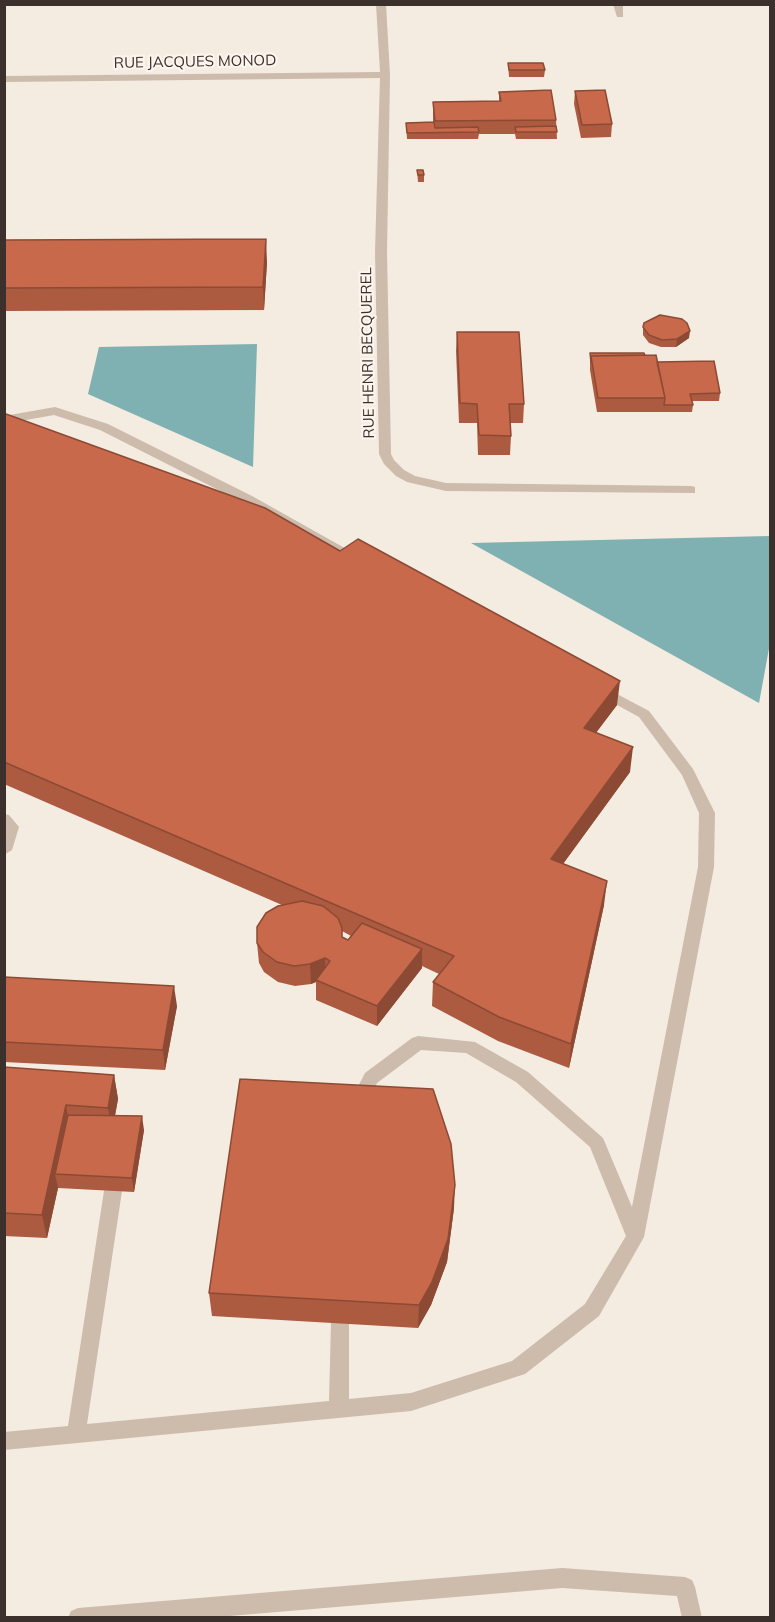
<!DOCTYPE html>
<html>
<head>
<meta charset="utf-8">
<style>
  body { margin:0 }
  #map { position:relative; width:775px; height:1622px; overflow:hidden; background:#f4ebe1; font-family:Mulish,sans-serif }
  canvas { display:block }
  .frame { position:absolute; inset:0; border:6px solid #3b302b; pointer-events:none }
</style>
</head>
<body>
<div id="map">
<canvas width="775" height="1622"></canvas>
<div class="frame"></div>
</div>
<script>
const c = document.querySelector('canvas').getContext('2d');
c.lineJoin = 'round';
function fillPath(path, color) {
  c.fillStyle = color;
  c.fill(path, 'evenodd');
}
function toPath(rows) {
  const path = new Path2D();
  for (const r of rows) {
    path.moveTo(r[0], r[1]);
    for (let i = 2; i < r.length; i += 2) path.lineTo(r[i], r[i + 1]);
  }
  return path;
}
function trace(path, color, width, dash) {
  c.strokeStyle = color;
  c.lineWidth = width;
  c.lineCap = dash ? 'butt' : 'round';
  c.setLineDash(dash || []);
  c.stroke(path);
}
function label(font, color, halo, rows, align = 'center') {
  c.font = font + ' Mulish,sans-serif';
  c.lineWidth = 4.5;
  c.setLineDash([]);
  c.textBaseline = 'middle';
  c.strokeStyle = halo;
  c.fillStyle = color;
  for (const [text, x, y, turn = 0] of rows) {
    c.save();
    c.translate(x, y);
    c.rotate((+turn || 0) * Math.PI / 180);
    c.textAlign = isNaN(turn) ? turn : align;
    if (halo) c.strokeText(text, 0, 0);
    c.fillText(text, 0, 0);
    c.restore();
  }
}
fillPath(toPath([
  [257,344,253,467,88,394,99,347],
  [770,536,770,643,759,703,471,543]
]), '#7fb0b2');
fillPath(toPath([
  [613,4,623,4,623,17,617,17,613,4],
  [55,407,108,424,252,496,366,560,364,563,354,563,242,502,100,430,54,415,4,424,4,416,55,407],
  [602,686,649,711,693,769,715,813,714,867,644,1237,599,1316,525,1374,411,1411,4,1450,4,1432,68,1426,104,1191,107,1186,113,1184,119,1186,122,1191,87,1424,329,1401,331,1323,333,1317,340,1315,347,1317,349,1323,349,1399,411,1393,512,1361,585,1304,626,1236,590,1147,516,1082,466,1053,421,1050,377,1083,364,1109,358,1111,352,1109,349,1104,365,1073,412,1038,418,1036,475,1042,528,1072,603,1138,632,1207,698,867,699,813,682,775,639,717,597,694,595,691,597,688,602,686],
  [4,814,9,815,19,827,12,850,4,855,4,814],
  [562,1568,685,1577,692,1580,695,1587,702,1618,682,1618,677,1596,562,1588,206,1618,68,1618,71,1611,78,1608,562,1568]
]), '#cdbbac');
fillPath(toPath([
  [376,4,386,4,390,75,387,252,391,454,394,460,404,470,415,476,446,483,691,486,695,487,695,493,446,491,407,482,396,476,384,464,379,454,375,252,380,78,4,82,4,76,380,72,376,4]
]), '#cdbbac');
fillPath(toPath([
  [508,63,545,70,544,77,509,77],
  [575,91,612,124,611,137,581,138,574,104],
  [499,92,556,120,557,139,516,139,515,134,479,134,478,139,407,139,406,123,433,122,433,102,499,101],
  [417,170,424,175,424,182,418,182],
  [4,240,267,262,264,310,4,311],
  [643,327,689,338,676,347,661,347,649,343,643,335],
  [457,332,524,404,523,423,511,423,511,436,510,455,478,455,477,423,459,423,456,351],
  [590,353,645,355,720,393,719,401,692,401,693,405,692,412,597,412,590,370],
  [4,415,340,551,617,705,596,733,630,772,563,864,604,905,569,1068,498,1041,432,1006,433,982,439,974,422,966,422,968,377,1026,316,1000,316,982,311,984,295,986,278,982,264,972,259,963,257,943,282,905,4,784],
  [342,931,351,936,348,940,342,938],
  [4,977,177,1006,165,1070,4,1062],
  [4,1067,114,1075,118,1099,115,1116,144,1130,134,1192,58,1188,47,1238,4,1236],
  [454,1208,447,1262,431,1305,418,1328,212,1316,209,1293]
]), '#ac5a40');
fillPath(toPath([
  [266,239,267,262,264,310,263,287],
  [690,331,689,338,676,347,677,339],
  [620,681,617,705,581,752,584,728],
  [633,747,630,772,549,883,551,859],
  [607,881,604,905,569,1068,571,1044],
  [422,949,422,968,377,1026,377,1006],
  [325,958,326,978,316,980,316,982,311,984,310,964],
  [174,986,177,1006,165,1070,163,1050],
  [114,1075,118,1099,112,1131,108,1108],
  [66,1105,70,1129,55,1174,58,1188,47,1238,42,1215],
  [142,1116,144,1130,134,1192,132,1178],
  [455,1185,454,1208,447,1262,431,1305,418,1328,419,1305]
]), '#8c4a34');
const building = toPath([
  [508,63,543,63,545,70,509,70,508,63],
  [551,90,556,120,435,121,433,102,501,101,499,92,551,90],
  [605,90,612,124,582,125,575,91,605,90],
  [434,122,435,128,478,127,479,132,407,133,406,123,434,122],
  [556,126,557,132,516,132,515,127,556,126],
  [417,170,423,170,424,175,418,175,417,170],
  [266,239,263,287,4,288,4,240,266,239],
  [660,315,682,319,687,323,690,331,677,339,662,340,649,335,643,327,644,323,660,315],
  [457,332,519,332,524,404,509,404,511,436,479,435,477,404,460,403,457,332],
  [590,353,644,353,645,355,591,356,591,362,590,353],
  [656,355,665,398,598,398,591,356,656,355],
  [714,361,720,393,690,394,693,405,664,405,665,398,657,362,714,361],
  [6,414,265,508,340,551,358,539,620,681,584,728,633,747,551,859,607,881,571,1044,499,1017,433,982,454,956,4,762,4,415,6,414],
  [302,901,323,906,338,918,342,928,342,937,348,940,362,923,422,949,377,1006,316,980,330,961,325,958,310,964,294,966,277,962,263,952,257,943,257,927,266,913,278,906,302,901],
  [4,977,174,986,163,1050,4,1042,4,977],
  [4,1067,114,1075,108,1108,66,1105,42,1215,4,1213,4,1067],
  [240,1079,433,1089,451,1144,455,1185,448,1239,432,1282,419,1305,209,1293,240,1079],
  [68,1115,142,1116,132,1178,55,1174,68,1115]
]);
fillPath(building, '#c8694b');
trace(building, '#8c4a34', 1.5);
label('15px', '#3b302b', '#fbf5ee', [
  ["RUE JACQUES MONOD",195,62,-1],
  ["RUE HENRI BECQUEREL",368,353,-91]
]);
</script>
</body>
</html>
